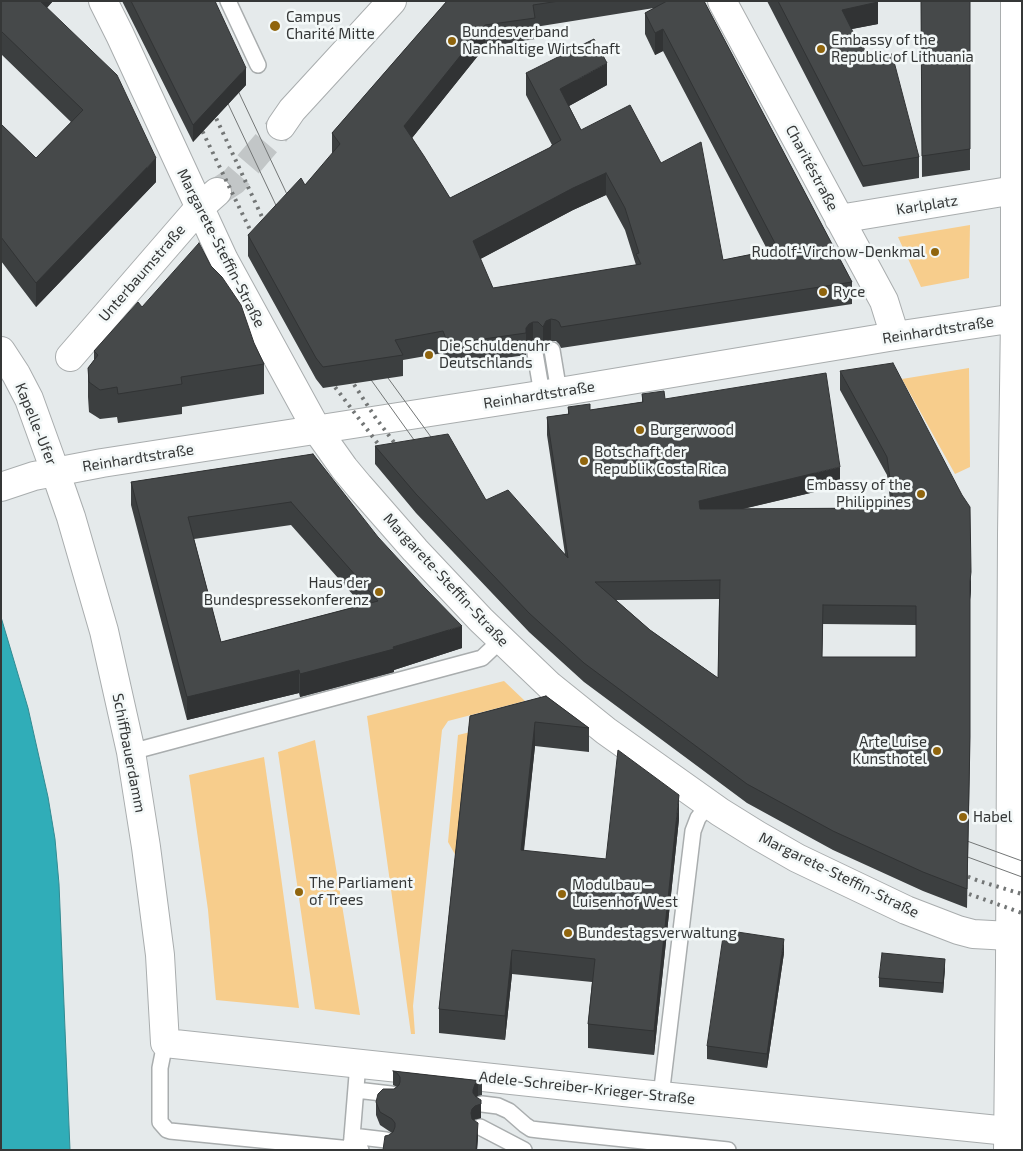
<!DOCTYPE html>
<html>
<head>
<meta charset="utf-8">
<style>
  body { margin:0 }
  #map { position:relative; width:1023px; height:1151px; overflow:hidden; background:#e5eaeb; font-family:"Exo 2",sans-serif }
  canvas { display:block }
  .frame { position:absolute; inset:0; border:2px solid #353737; pointer-events:none }
</style>
</head>
<body>
<div id="map">
<canvas width="1023" height="1151"></canvas>
<div class="frame"></div>
</div>
<script>
const c = document.querySelector('canvas').getContext('2d');
c.lineJoin = 'round';
function fillPath(path, color) {
  c.fillStyle = color;
  c.fill(path, 'evenodd');
}
function toPath(rows) {
  const path = new Path2D();
  for (const r of rows) {
    path.moveTo(r[0], r[1]);
    for (let i = 2; i < r.length; i += 2) path.lineTo(r[i], r[i + 1]);
  }
  return path;
}
function trace(path, color, width, dash) {
  c.strokeStyle = color;
  c.lineWidth = width;
  c.lineCap = dash ? 'butt' : 'round';
  c.setLineDash(dash || []);
  c.stroke(path);
}
function label(font, color, halo, rows, align = 'center') {
  c.font = font + ' "Exo 2",sans-serif';
  c.lineWidth = 5;
  c.setLineDash([]);
  c.textBaseline = 'middle';
  c.strokeStyle = halo;
  c.fillStyle = color;
  for (const [text, x, y, turn = 0] of rows) {
    c.save();
    c.translate(x, y);
    c.rotate((+turn || 0) * Math.PI / 180);
    c.textAlign = isNaN(turn) ? turn : align;
    if (halo) c.strokeText(text, 0, 0);
    c.fillText(text, 0, 0);
    c.restore();
  }
}
fillPath(toPath([
  [970,225,969,278,921,287,898,237],
  [969,368,970,467,955,474,902,379],
  [504,681,525,701,448,721,442,730,413,1006,415,1034,411,1034,367,716],
  [537,716,457,858,448,842,458,735],
  [315,740,360,1015,315,1009,278,752],
  [264,757,278,855,299,1008,216,1000,208,910,189,775]
]), '#f7cd8c');
const water = toPath([
  [1,617,28,708,48,797,55,839,59,884,70,1150,1,1150,1,617]
]);
fillPath(water, '#30adb8');
trace(water, '#328a91', 1);
trace(toPath([
  [217,192,234,181,281,126]
]), '#c2c6c7', 28, [28, 14]);
const lane = toPath([
  [228,1,258,65],
  [552,350,559,392],
  [535,353,542,394],
  [131,752,482,658,501,640],
  [165,1043,160,1068,160,1122,167,1130,170,1131,361,1150],
  [356,1090,391,1094],
  [661,1096,693,831,698,818,709,804],
  [482,1104,498,1106,509,1111,525,1125,531,1129,539,1130,728,1150],
  [480,1127,524,1150],
  [352,1136,386,1140],
  [351,1149,358,1063]
]);
const street = toPath([
  [103,1,120,35,224,260,317,430,344,468,359,486,415,550,481,620,550,686,606,731,720,812,757,835,797,858,906,910,958,930,973,934,1010,936],
  [722,1,884,301,895,336],
  [281,126,292,110,392,1],
  [839,219,1015,190],
  [70,357,199,208,217,192],
  [55,471,71,517,104,631,131,752,146,847,160,955,165,1043,661,1096,1008,1131]
]);
const secondary = toPath([
  [1,351,16,374,29,399,55,471],
  [1,487,34,476,102,463,559,392,895,336,1022,317],
  [1008,1150,1010,963,1012,534,1015,318,1015,1]
]);
trace(lane, '#a9adae', 18);
trace(street, '#a9adae', 30);
trace(secondary, '#a9adae', 30);
trace(lane, '#fff', 15);
trace(street, '#fff', 28);
trace(secondary, '#fff', 28);
trace(toPath([
  [233,80,293,207],
  [222,91,282,218],
  [380,367,439,448],
  [364,370,422,451],
  [956,837,1022,861],
  [954,852,1022,877]
]), '#737676', 1);
trace(toPath([
  [210,105,269,232],
  [196,118,257,244],
  [346,372,375,417,402,453],
  [328,374,335,387,388,457],
  [954,871,979,881,1022,894],
  [955,889,1022,913]
]), '#737676', 4, [2.5, 5]);
fillPath(toPath([
  [1,1,53,1,47,8,156,182,36,307,1,261,1,124,36,158,71,122,1,54],
  [122,1,215,1,246,85,193,142],
  [447,1,704,1,852,282,852,304,561,348,559,344,556,341,551,341,546,343,543,349,538,344,533,344,529,346,526,349,526,355,448,366,443,353,403,360,403,376,323,388,316,379,248,256,248,235,305,185,332,154,332,133],
  [654,8,645,13,645,34,655,55,663,51,768,251,723,260,661,163,581,130,569,106,607,85,526,73,526,95,552,145,551,147,450,198,412,138,485,47,535,39,535,27],
  [606,195,625,230,636,265,493,288,480,259,573,210],
  [767,1,878,1,878,24,851,29,919,157,919,178,863,187],
  [921,1,970,1,970,170,922,177],
  [142,307,254,343,264,364,264,394,182,407,182,414,118,423,117,417,100,419,89,412,88,397,88,368,94,360,94,351],
  [840,371,971,590,970,599,970,756,967,908,923,891,833,850,747,803,584,682,529,632,416,513,375,464,375,446,486,500,565,554,547,435,547,417,568,414,568,407,590,410,642,402,642,394,665,399,840,486,743,509,891,508,887,475,840,390],
  [719,599,718,678,650,630,616,600],
  [823,624,916,625,916,657,822,657],
  [313,454,462,648,394,670,394,672,300,697,299,693,187,720,131,505,131,482],
  [291,525,362,605,221,642,194,539],
  [546,696,589,728,589,752,535,746,524,851,606,859,679,819,654,1055,588,1048,588,1024,592,982,512,974,505,1040,439,1033,439,1009,470,716],
  [784,953,767,1068,707,1059,707,1046],
  [945,968,943,993,879,987,879,978],
  [393,1071,482,1081,482,1095,478,1096,476,1097,481,1113,481,1118,474,1120,478,1137,477,1150,383,1150,389,1135,392,1133,380,1125,376,1115,376,1102,397,1087,393,1085]
]), '#3c3f40');
fillPath(toPath([
  [35,1,53,1,35,20],
  [878,2,878,24,842,31,842,10],
  [485,25,485,47,404,148,404,126],
  [663,29,663,51,655,55,655,33],
  [607,63,607,85,560,111,560,89],
  [246,68,246,85,193,142,193,125],
  [156,158,156,182,36,307,36,283],
  [606,173,606,195,573,210,473,263,473,241,573,188],
  [551,319,551,341,546,343,543,349,543,327,546,321],
  [533,322,533,344,529,346,526,349,526,355,526,328,529,324],
  [840,467,840,486,699,519,699,501],
  [971,572,971,590,970,600,970,581],
  [462,626,462,648,394,670,394,672,300,697,300,674,393,647],
  [299,670,299,693,187,720,187,697],
  [535,722,535,746,521,874,521,850],
  [679,795,679,819,654,1055,654,1031],
  [784,939,784,953,767,1068,767,1054],
  [512,950,512,974,505,1040,505,1016],
  [945,959,945,968,943,993,943,983],
  [478,1082,478,1096,475,1098,473,1103,473,1090,475,1084],
  [481,1100,481,1118,475,1119,472,1123,471,1113,472,1109],
  [478,1123,478,1137,477,1150,476,1150]
]), '#313334');
const building = toPath([
  [1,1,40,1,117,75,156,158,36,283,1,237,1,124,36,158,83,110,1,31,1,1],
  [131,1,215,1,246,68,193,125,131,1],
  [447,1,559,1,533,5,535,18,485,25,404,126,424,156,450,198,551,147,551,146,561,140,526,73,594,39,607,63,560,89,581,130,630,105,661,163,701,142,723,260,778,249,663,29,655,33,645,13,667,1,704,1,852,282,561,327,559,322,556,320,551,319,546,321,543,327,538,322,533,322,529,324,526,328,526,333,448,344,443,331,395,340,403,355,323,367,316,358,248,235,301,178,305,185,340,144,332,133,447,1],
  [606,173,625,208,639,253,636,254,641,264,493,288,473,241,573,188,606,173],
  [778,1,878,1,878,2,842,10,856,38,869,55,892,54,919,157,863,166,778,1],
  [921,1,970,1,970,149,922,156,921,1],
  [199,243,211,266,222,277,241,305,254,343,264,364,181,377,182,384,118,394,117,387,100,390,89,382,88,368,98,355,94,351,138,302,142,307,199,243],
  [893,363,962,495,970,507,971,572,970,581,970,737,967,889,923,872,833,831,747,784,584,663,529,613,416,494,375,446,448,434,486,500,508,490,568,558,547,417,569,414,568,407,590,404,590,410,643,402,642,394,664,391,665,399,826,373,840,467,699,501,700,509,894,508,887,457,840,371,893,363],
  [720,580,718,678,650,630,595,582,720,580],
  [823,605,916,606,916,657,822,657,823,605],
  [313,454,378,537,425,588,462,626,393,647,394,649,300,674,299,670,187,697,131,482,313,454],
  [291,502,378,601,221,642,188,517,291,502],
  [546,696,589,728,535,722,521,850,606,859,618,750,679,795,654,1031,588,1024,595,959,512,950,505,1016,439,1009,470,716,546,696],
  [724,930,784,939,767,1054,707,1046,724,930],
  [882,953,945,959,943,983,879,978,882,953],
  [393,1071,482,1081,478,1082,475,1084,473,1090,473,1093,476,1097,481,1100,481,1104,475,1106,472,1109,471,1113,472,1119,478,1123,476,1150,383,1150,385,1136,389,1135,393,1132,395,1127,395,1123,392,1119,380,1112,376,1102,378,1094,383,1089,394,1089,399,1085,400,1082,400,1077,397,1073,393,1071]
]);
fillPath(building, '#46494a');
trace(building, '#313334', 1);
for (const [x, y, r, color] of [
  [275,26,6,"#90650e"],
  [452,41,5,"#90650e"],
  [821,49,5,"#90650e"],
  [935,252,5,"#90650e"],
  [823,292,5,"#90650e"],
  [429,355,5,"#90650e"],
  [640,430,5,"#90650e"],
  [584,461,5,"#90650e"],
  [921,494,5,"#90650e"],
  [379,592,5,"#90650e"],
  [937,751,5,"#90650e"],
  [963,817,5,"#90650e"],
  [299,892,5,"#90650e"],
  [562,894,5,"#90650e"],
  [568,933,5,"#90650e"]
]) {
  const dot = new Path2D();
  dot.arc(x, y, r, 0, 2 * Math.PI);
  c.fillStyle = color;
  c.fill(dot);
  trace(dot, '#f3f8f8', 2);
}
label('15px', '#353737', '#f3f8f8', [
  ["Campus",286,17],
  ["Charité Mitte",286,34],
  ["Bundesverband",462,32],
  ["Nachhaltige Wirtschaft",462,49],
  ["Embassy of the",831,40],
  ["Republic of Lithuania",831,57],
  ["Rudolf-Virchow-Denkmal",925,252,"right"],
  ["Ryce",833,292],
  ["Die Schuldenuhr",439,346],
  ["Deutschlands",439,363],
  ["Burgerwood",650,430],
  ["Botschaft der",594,452],
  ["Republik Costa Rica",594,469],
  ["Embassy of the",911,485,"right"],
  ["Philippines",911,502,"right"],
  ["Haus der",369,583,"right"],
  ["Bundespressekonferenz",369,600,"right"],
  ["Arte Luise",927,742,"right"],
  ["Kunsthotel",927,759,"right"],
  ["Habel",973,817],
  ["The Parliament",309,883],
  ["of Trees",309,900],
  ["Modulbau –",572,885],
  ["Luisenhof West",572,902],
  ["Bundestagsverwaltung",578,933]
], 'left');
label('15px', '#353737', '#f3f8f8', [
  ["Charitéstraße",812,168,62],
  ["Karlplatz",927,205,-9],
  ["Margarete-Steffin-Straße",221,248,63],
  ["Unterbaumstraße",142,273,-49],
  ["Reinhardtstraße",938,330,-9],
  ["Reinhardtstraße",539,395,-9],
  ["Kapelle-Ufer",36,424,68],
  ["Reinhardtstraße",138,458,-9],
  ["Margarete-Steffin-Straße",446,580,47],
  ["Schiffbauerdamm",129,753,79],
  ["Margarete-Steffin-Straße",839,875,26],
  ["Adele-Schreiber-Krieger-Straße",587,1088,6]
]);
</script>
</body>
</html>
